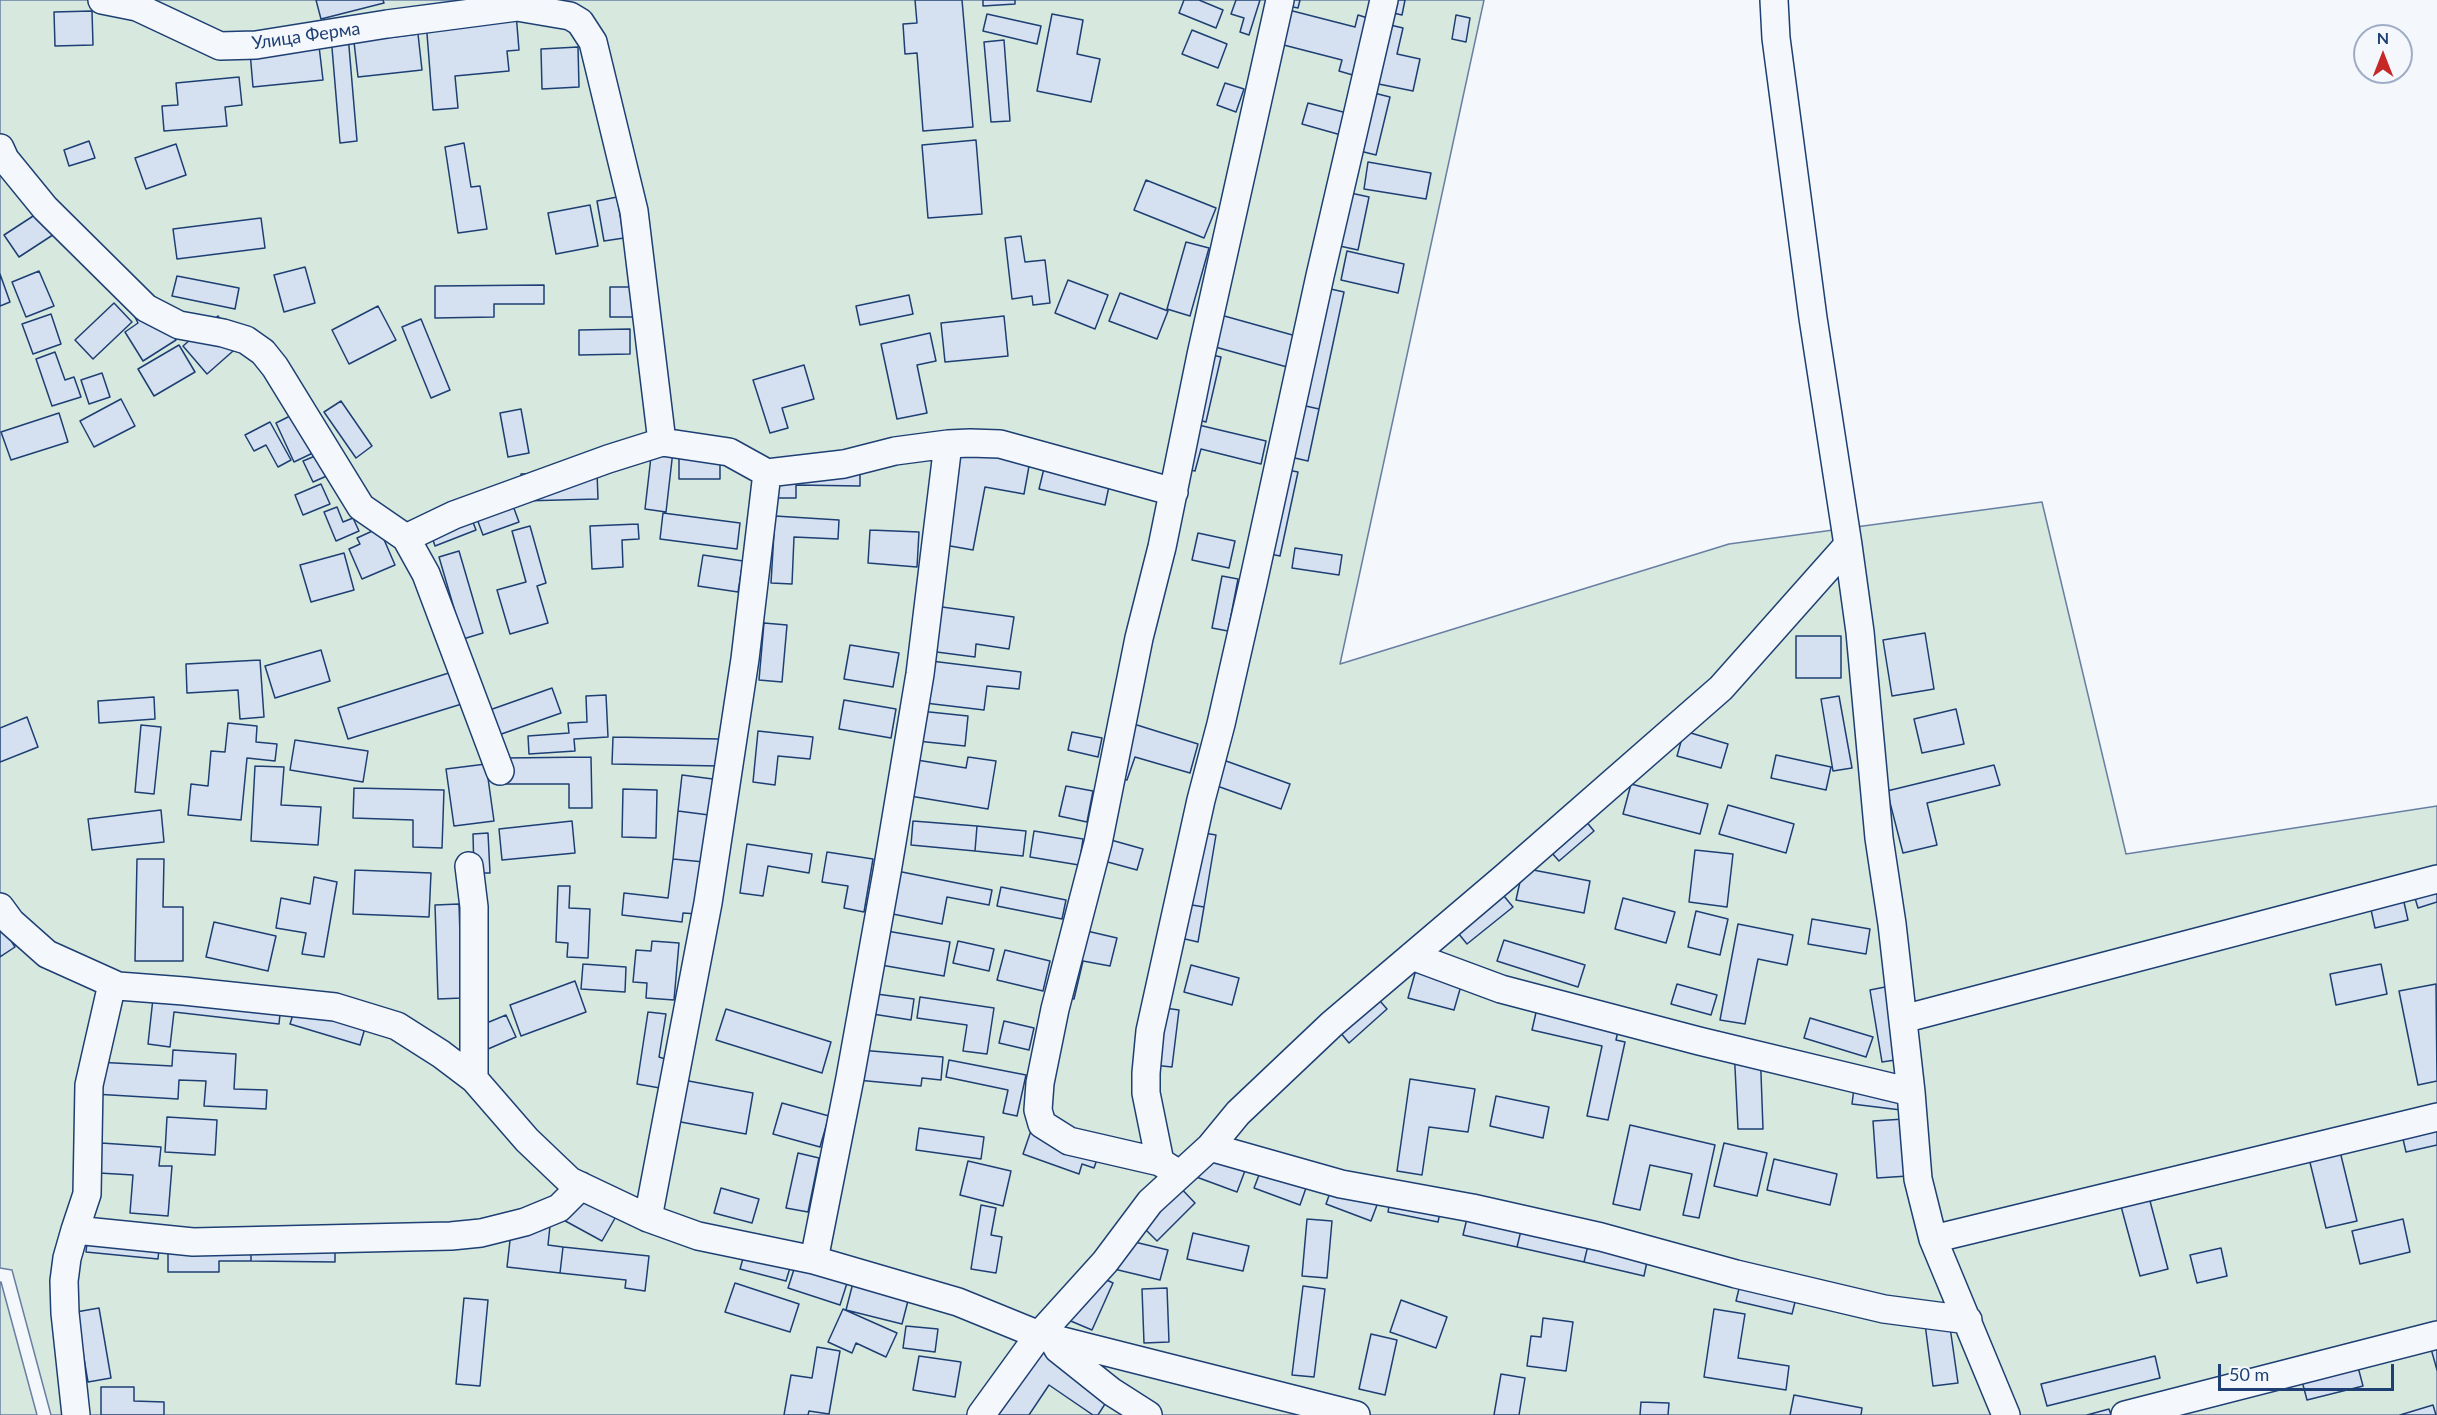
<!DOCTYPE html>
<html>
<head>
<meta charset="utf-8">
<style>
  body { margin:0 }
  #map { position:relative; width:2437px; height:1415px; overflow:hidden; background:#f4f7fb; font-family:Lato,sans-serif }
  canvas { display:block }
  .north { position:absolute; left:2353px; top:24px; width:60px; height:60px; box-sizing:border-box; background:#f4f7fb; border:2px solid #9eadc5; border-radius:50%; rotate:0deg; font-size:16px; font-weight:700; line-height:24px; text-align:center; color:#1d3f73 }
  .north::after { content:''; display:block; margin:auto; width:21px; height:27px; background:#c62828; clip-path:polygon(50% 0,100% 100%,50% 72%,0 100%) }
  .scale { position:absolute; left:2218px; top:1364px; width:176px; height:27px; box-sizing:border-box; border:3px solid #1d3f73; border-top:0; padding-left:8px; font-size:18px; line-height:21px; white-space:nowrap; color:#1d3f73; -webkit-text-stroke:4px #f4f7fb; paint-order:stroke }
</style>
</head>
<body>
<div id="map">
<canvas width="2437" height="1415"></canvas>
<div class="north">N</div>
<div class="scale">50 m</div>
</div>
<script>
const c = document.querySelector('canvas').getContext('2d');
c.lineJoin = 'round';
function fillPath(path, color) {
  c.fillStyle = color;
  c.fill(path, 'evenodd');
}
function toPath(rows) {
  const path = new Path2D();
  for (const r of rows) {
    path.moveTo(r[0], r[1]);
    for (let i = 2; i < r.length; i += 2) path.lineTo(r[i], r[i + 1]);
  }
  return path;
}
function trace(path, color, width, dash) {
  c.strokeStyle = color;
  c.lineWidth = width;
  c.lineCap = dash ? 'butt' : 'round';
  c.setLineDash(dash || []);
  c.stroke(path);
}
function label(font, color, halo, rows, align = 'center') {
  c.font = font + ' Lato,sans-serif';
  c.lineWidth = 4.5;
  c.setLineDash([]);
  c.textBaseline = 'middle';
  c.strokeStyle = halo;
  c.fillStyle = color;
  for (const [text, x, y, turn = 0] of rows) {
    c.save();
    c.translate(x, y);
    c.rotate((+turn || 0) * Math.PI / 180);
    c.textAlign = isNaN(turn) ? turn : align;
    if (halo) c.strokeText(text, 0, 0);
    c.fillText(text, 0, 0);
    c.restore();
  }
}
const green = toPath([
  [0,0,1484,0,1340,664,1729,544,2042,502,2126,854,2437,806,2437,1415,51,1415,12,1270,0,1268,0,0],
  [0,1282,1,1282,37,1415,0,1415,0,1282]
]);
fillPath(green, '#d7e8df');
trace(green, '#687fa3', 1.5);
const building = toPath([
  [316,0,383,0,384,3,321,19,316,0],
  [915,0,962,0,973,127,923,131,917,53,905,54,903,24,917,23,915,0],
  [983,0,1015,0,1015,4,983,6,983,0],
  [1184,0,1199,0,1223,10,1216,28,1179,13,1184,0],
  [1236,0,1260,0,1249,35,1240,32,1244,18,1231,14,1236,0],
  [1280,0,1300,0,1298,8,1279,4,1280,0],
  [1386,0,1405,0,1402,15,1384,11,1386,0],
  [1281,8,1355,27,1358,15,1371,19,1356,76,1339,71,1342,60,1272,42,1281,8],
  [92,11,93,45,55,46,54,12,92,11],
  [516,13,519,50,507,51,509,71,455,76,458,108,433,110,426,21,516,13],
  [987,14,1041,26,1037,44,983,31,987,14],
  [1052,14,1083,20,1077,54,1100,59,1091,102,1037,91,1052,14],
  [1456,15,1470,18,1466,42,1452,39,1456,15],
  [1382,23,1403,28,1397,54,1420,59,1413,91,1369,82,1382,23],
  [1192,30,1227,44,1218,68,1182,54,1192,30],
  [418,34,422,70,358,77,354,42,418,34],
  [348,35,357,141,340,143,331,36,348,35],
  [1004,40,1010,121,991,122,984,42,1004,40],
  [319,46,323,80,253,87,250,52,319,46],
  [578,47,579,87,542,89,541,49,578,47],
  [239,77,242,105,225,107,227,126,164,131,162,106,178,105,176,83,239,77],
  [1225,83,1244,89,1236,112,1217,105,1225,83],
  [1366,91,1390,97,1376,155,1352,149,1366,91],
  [1308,103,1347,113,1341,135,1302,124,1308,103],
  [976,140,982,214,928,218,922,145,976,140],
  [89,141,95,158,69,166,64,150,89,141],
  [464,143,471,187,480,186,487,229,458,233,445,147,464,143],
  [176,144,186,175,146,189,135,158,176,144],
  [1368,162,1431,173,1426,199,1364,189,1368,162],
  [1146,180,1216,208,1204,238,1134,210,1146,180],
  [1346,192,1369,197,1358,250,1335,245,1346,192],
  [617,197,624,238,604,241,597,201,617,197],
  [590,205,598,246,556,254,548,213,590,205],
  [47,207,62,229,19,257,4,235,47,207],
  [261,218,265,248,177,259,173,229,261,218],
  [1021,236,1025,262,1045,260,1050,303,1033,305,1032,296,1012,299,1005,238,1021,236],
  [1186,242,1209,248,1190,316,1167,309,1186,242],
  [1347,251,1404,264,1398,293,1341,280,1347,251],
  [305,267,315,303,284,312,274,275,305,267],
  [39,271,54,306,26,317,12,282,39,271],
  [0,274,10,302,0,306,0,274],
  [177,276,239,288,235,309,172,296,177,276],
  [1068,280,1108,295,1095,329,1055,313,1068,280],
  [544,285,544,304,494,304,494,317,435,318,435,286,544,285],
  [610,287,638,287,638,317,610,317,610,287],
  [1322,287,1344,292,1319,409,1297,404,1322,287],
  [1120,293,1168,311,1157,339,1109,321,1120,293],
  [909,295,913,314,860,325,856,306,909,295],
  [114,303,132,322,93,359,75,340,114,303],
  [154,305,176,340,143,361,125,332,138,323,135,317,154,305],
  [378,306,396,340,349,364,332,330,378,306],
  [1210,312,1296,336,1287,367,1201,343,1210,312],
  [51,314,61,344,33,354,22,324,51,314],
  [218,316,241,344,207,374,183,346,218,316],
  [1004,316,1008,356,945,362,941,323,1004,316],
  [421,319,450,390,431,398,402,327,421,319],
  [630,329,630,354,579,355,579,330,630,329],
  [930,333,936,361,917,365,927,413,897,419,881,344,930,333],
  [179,345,195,372,154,396,138,369,179,345],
  [55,352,65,380,74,377,81,397,52,406,36,359,55,352],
  [1203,353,1221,357,1206,422,1188,417,1203,353],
  [804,365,814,399,782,408,788,428,770,433,753,380,804,365],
  [102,373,110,397,89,404,81,380,102,373],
  [121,399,135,426,94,447,80,421,121,399],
  [341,401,372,446,356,458,324,412,341,401],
  [1297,404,1319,409,1308,461,1286,456,1297,404],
  [521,409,529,453,508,457,500,413,521,409],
  [298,412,317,451,294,462,276,423,298,412],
  [59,413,68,442,11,460,1,432,59,413],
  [270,422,291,460,278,467,266,445,254,451,245,435,270,422],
  [1186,422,1266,441,1261,464,1201,449,1195,471,1175,467,1186,422],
  [957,442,1031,455,1024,494,985,487,973,550,939,544,957,442],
  [652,448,673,451,666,512,645,509,652,448],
  [679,448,720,448,720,479,679,479,679,448],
  [1048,452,1113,468,1105,505,1039,489,1048,452],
  [320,454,329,475,313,482,303,461,320,454],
  [778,463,860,463,860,486,796,485,796,498,778,498,778,463],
  [1278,468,1298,472,1280,556,1260,552,1278,468],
  [597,472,598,499,522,501,521,474,597,472],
  [321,484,330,504,303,515,295,495,321,484],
  [506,487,519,522,483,535,470,500,506,487],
  [466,504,476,530,435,546,426,519,466,504],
  [337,507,343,522,353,518,359,531,336,541,324,512,337,507],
  [663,513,740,523,737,549,660,539,663,513],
  [775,516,839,520,838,539,794,537,792,584,771,583,775,516],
  [638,524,639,539,622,540,623,567,592,569,590,526,638,524],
  [530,526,546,583,537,586,548,623,510,634,497,590,526,582,512,531,530,526],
  [379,528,395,565,362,579,349,549,360,544,357,538,379,528],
  [870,530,919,532,917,567,868,563,870,530],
  [1198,533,1235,541,1229,568,1192,560,1198,533],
  [1295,548,1342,555,1339,575,1292,568,1295,548],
  [459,551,483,633,463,639,439,557,459,551],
  [344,553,354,590,311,602,300,565,344,553],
  [703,555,743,561,738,592,698,586,703,555],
  [1222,576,1238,579,1228,631,1212,628,1222,576],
  [935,606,1014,617,1009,649,976,644,975,657,929,651,935,606],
  [764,623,787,625,782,682,759,680,764,623],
  [1925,633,1934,689,1892,696,1883,640,1925,633],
  [1796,636,1841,636,1841,678,1796,678,1796,636],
  [850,645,899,653,893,687,844,679,850,645],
  [321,650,330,681,275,698,265,666,321,650],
  [260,660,264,717,240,719,238,690,187,693,186,664,260,660],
  [931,661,1021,672,1019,689,987,686,984,710,925,703,931,661],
  [455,671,465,703,348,739,338,708,455,671],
  [552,688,561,713,493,737,484,712,552,688],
  [606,695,608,737,574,739,575,751,529,754,528,736,569,733,568,723,587,722,586,696,606,695],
  [1839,696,1852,768,1833,771,1821,699,1839,696],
  [154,697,155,719,99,723,98,701,154,697],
  [844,700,896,709,891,738,839,729,844,700],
  [1956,709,1964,744,1922,753,1914,719,1956,709],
  [920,711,968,716,965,746,917,741,920,711],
  [27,717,38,747,0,762,0,728,27,717],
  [1124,721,1198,744,1190,773,1135,757,1127,780,1108,775,1124,721],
  [228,723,257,726,256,742,277,744,275,761,247,758,241,820,188,815,191,784,208,786,211,751,225,752,228,723],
  [141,725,161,727,154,794,135,792,141,725],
  [758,731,813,737,810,759,778,756,775,785,753,782,758,731],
  [1684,731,1728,744,1721,768,1677,756,1684,731],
  [1072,732,1102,738,1098,757,1068,750,1072,732],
  [613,737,720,739,719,766,612,764,613,737],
  [295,740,368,751,363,782,290,770,295,740],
  [1776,755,1831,767,1826,790,1771,778,1776,755],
  [591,757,592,808,569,808,569,784,505,784,505,758,591,757],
  [968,757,996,761,988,809,910,796,917,760,966,768,968,757],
  [1215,757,1290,784,1281,809,1206,782,1215,757],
  [486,764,494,821,454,826,446,769,486,764],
  [1994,765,2000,785,1927,803,1937,845,1903,853,1887,791,1994,765],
  [255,766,284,767,281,805,321,807,318,845,251,841,255,766],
  [682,775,713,779,709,815,678,811,682,775],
  [1631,784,1708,804,1700,834,1623,814,1631,784],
  [1066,786,1093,791,1087,822,1059,816,1066,786],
  [354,788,444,790,442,848,413,847,413,820,353,818,354,788],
  [623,789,657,790,656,838,622,837,623,789],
  [1728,805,1794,824,1786,853,1719,834,1728,805],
  [161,810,164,842,92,850,88,819,161,810],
  [678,811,709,815,704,862,673,859,678,811],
  [1580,814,1594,831,1559,861,1544,844,1580,814],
  [572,821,575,853,502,860,499,829,572,821],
  [913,821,977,826,975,851,911,845,913,821],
  [977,826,1026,831,1023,856,975,851,977,826],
  [1034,831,1083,839,1079,865,1030,857,1034,831],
  [1192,831,1216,835,1204,907,1180,903,1192,831],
  [488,833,490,873,474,873,473,834,488,833],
  [1111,840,1143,849,1137,870,1104,861,1111,840],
  [747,844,812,854,809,873,768,866,763,896,740,893,747,844],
  [1695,850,1733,854,1727,907,1689,902,1695,850],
  [827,852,873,859,864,912,844,908,848,886,822,882,827,852],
  [137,859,164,859,163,907,183,907,183,961,135,961,137,859],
  [673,859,704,862,698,914,683,913,682,922,622,915,624,893,668,898,673,859],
  [1523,868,1590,881,1584,913,1516,900,1523,868],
  [355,870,431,873,429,917,353,914,355,870],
  [897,871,992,890,989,905,947,897,942,924,888,913,897,871],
  [314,877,337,882,324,957,302,954,306,933,276,928,281,898,310,904,314,877],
  [2437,880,2437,902,2418,908,2412,888,2437,880],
  [558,886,570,886,569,908,590,909,588,958,567,957,568,943,556,942,558,886],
  [1001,887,1066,900,1062,919,997,906,1001,887],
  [2401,889,2408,920,2375,928,2368,896,2401,889],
  [1499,890,1513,907,1467,944,1454,928,1499,890],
  [1623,898,1675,912,1666,943,1615,929,1623,898],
  [1180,903,1204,907,1198,942,1172,936,1180,903],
  [459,904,462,998,438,999,435,905,459,904],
  [1696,911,1728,919,1720,955,1688,947,1696,911],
  [1812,919,1870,929,1866,954,1808,944,1812,919],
  [214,922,276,936,268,971,206,957,214,922],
  [0,923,15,947,0,957,0,923],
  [1738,924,1793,935,1787,965,1758,959,1745,1024,1720,1020,1738,924],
  [1074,928,1117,938,1110,966,1083,961,1074,999,1059,995,1074,928],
  [887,931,950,942,944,976,881,965,887,931],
  [1504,940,1585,965,1578,987,1497,961,1504,940],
  [652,941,679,943,674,1000,646,998,647,983,633,982,636,950,651,951,652,941],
  [958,941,994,949,989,971,953,963,958,941],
  [1005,950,1050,961,1043,991,997,980,1005,950],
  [1419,959,1465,972,1454,1010,1408,998,1419,959],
  [583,964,626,967,625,992,581,989,583,964],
  [2381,964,2387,994,2336,1005,2330,974,2381,964],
  [1191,965,1239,978,1232,1005,1184,992,1191,965],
  [155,980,282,994,279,1024,174,1012,170,1047,148,1044,155,980],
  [575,981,586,1012,521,1036,510,1005,575,981],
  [1677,984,1717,995,1711,1015,1671,1004,1677,984],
  [2436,984,2437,1081,2418,1085,2399,991,2436,984],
  [1890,986,1902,1059,1882,1062,1870,990,1890,986],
  [869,993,914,999,911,1020,866,1013,869,993],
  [1373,993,1387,1009,1349,1043,1335,1026,1373,993],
  [1540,995,1622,1013,1616,1040,1625,1042,1608,1120,1587,1116,1602,1046,1532,1030,1540,995],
  [299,996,368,1018,360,1045,290,1024,299,996],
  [920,997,994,1008,987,1054,963,1051,967,1025,917,1018,920,997],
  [1150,1006,1179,1010,1172,1067,1144,1064,1150,1006],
  [726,1009,831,1042,822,1073,716,1040,726,1009],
  [648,1012,666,1014,659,1057,665,1059,660,1088,637,1084,648,1012],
  [506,1015,516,1037,481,1052,472,1029,506,1015],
  [1810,1018,1873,1037,1866,1057,1804,1038,1810,1018],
  [1004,1021,1034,1028,1029,1050,999,1043,1004,1021],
  [1760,1046,1763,1129,1738,1129,1734,1047,1760,1046],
  [173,1050,236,1054,234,1089,267,1090,266,1109,204,1106,206,1081,179,1080,178,1099,94,1094,96,1062,172,1066,173,1050],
  [860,1050,943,1057,941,1080,922,1078,921,1086,857,1080,860,1050],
  [949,1060,1026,1075,1017,1116,1003,1113,1008,1090,946,1077,949,1060],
  [1856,1072,1905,1078,1901,1110,1852,1104,1856,1072],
  [678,1079,753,1093,746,1134,670,1120,678,1079],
  [1410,1079,1475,1089,1468,1132,1429,1127,1422,1175,1397,1171,1410,1079],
  [1496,1096,1549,1107,1543,1138,1490,1126,1496,1096],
  [782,1103,829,1116,820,1147,773,1134,782,1103],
  [2437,1104,2437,1145,2406,1152,2397,1113,2437,1104],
  [167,1117,217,1120,215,1155,165,1152,167,1117],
  [1904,1119,1908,1176,1877,1178,1873,1121,1904,1119],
  [1033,1125,1101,1148,1094,1168,1082,1164,1079,1174,1023,1154,1033,1125],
  [1630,1125,1715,1145,1699,1218,1683,1215,1692,1174,1650,1165,1640,1210,1613,1204,1630,1125],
  [919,1128,984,1137,981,1159,916,1150,919,1128],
  [2335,1131,2357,1221,2326,1228,2304,1138,2335,1131],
  [101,1143,161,1147,159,1166,172,1166,168,1216,130,1213,133,1175,99,1173,101,1143],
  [1724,1143,1767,1153,1757,1196,1714,1186,1724,1143],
  [1202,1144,1249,1160,1237,1192,1191,1175,1202,1144],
  [798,1153,819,1158,808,1212,786,1208,798,1153],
  [1266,1157,1311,1174,1300,1205,1254,1188,1266,1157],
  [1774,1159,1837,1174,1830,1205,1767,1190,1774,1159],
  [968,1161,1011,1171,1003,1206,960,1195,968,1161],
  [1337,1173,1383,1189,1371,1221,1326,1204,1337,1173],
  [1173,1180,1195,1203,1157,1241,1134,1218,1173,1180],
  [574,1188,618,1213,602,1241,558,1217,574,1188],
  [721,1188,759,1199,752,1223,714,1213,721,1188],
  [1392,1188,1443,1198,1438,1222,1388,1212,1392,1188],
  [2116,1188,2172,1195,2150,1201,2168,1269,2140,1276,2116,1188],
  [981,1205,996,1208,991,1235,1002,1237,996,1273,971,1269,981,1205],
  [1470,1206,1524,1218,1517,1247,1463,1235,1470,1206],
  [552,1207,548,1245,563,1247,560,1273,507,1267,513,1214,552,1207],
  [1524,1218,1591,1233,1584,1262,1517,1247,1524,1218],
  [1307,1219,1332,1221,1327,1278,1302,1276,1307,1219],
  [2403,1219,2410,1252,2360,1264,2352,1231,2403,1219],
  [89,1222,161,1229,158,1259,86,1252,89,1222],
  [168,1230,251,1231,251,1261,219,1261,219,1272,168,1272,168,1230],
  [251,1231,335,1232,335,1262,251,1261,251,1231],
  [1193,1233,1249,1246,1243,1271,1187,1259,1193,1233],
  [1591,1233,1650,1247,1644,1276,1584,1262,1591,1233],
  [1122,1239,1168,1250,1160,1280,1114,1269,1122,1239],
  [563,1247,649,1256,645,1291,625,1288,626,1280,560,1273,563,1247],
  [746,1248,792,1261,786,1281,740,1269,746,1248],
  [2221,1248,2227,1276,2197,1283,2190,1255,2221,1248],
  [797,1260,849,1277,840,1305,788,1288,797,1260],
  [1744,1268,1800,1282,1792,1314,1736,1301,1744,1268],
  [1088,1271,1113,1283,1092,1330,1066,1319,1088,1271],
  [854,1279,910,1293,902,1324,846,1310,854,1279],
  [735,1283,799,1304,790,1332,725,1312,735,1283],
  [1303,1286,1325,1289,1314,1377,1292,1375,1303,1286],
  [1167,1288,1169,1342,1144,1343,1142,1289,1167,1288],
  [464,1298,488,1300,480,1386,456,1384,464,1298],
  [1401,1300,1447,1317,1436,1348,1390,1332,1401,1300],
  [99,1308,111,1378,88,1382,76,1312,99,1308],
  [843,1309,897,1333,886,1357,856,1343,852,1353,828,1342,843,1309],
  [1714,1309,1745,1314,1738,1358,1789,1366,1786,1390,1704,1377,1714,1309],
  [1948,1313,1958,1383,1933,1386,1924,1316,1948,1313],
  [1543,1318,1573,1322,1566,1371,1527,1366,1531,1336,1541,1337,1543,1318],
  [906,1326,938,1329,935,1352,903,1348,906,1326],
  [2437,1327,2437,1370,2426,1331,2437,1327],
  [1371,1334,1397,1340,1385,1395,1359,1389,1371,1334],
  [1042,1346,1112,1393,1098,1415,1093,1415,1049,1385,1029,1415,996,1415,1042,1346],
  [817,1347,840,1351,829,1414,809,1411,808,1415,784,1415,791,1375,812,1378,817,1347],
  [2353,1348,2363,1386,2307,1400,2297,1362,2353,1348],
  [919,1356,961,1362,955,1397,913,1390,919,1356],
  [2155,1356,2160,1378,2047,1406,2041,1384,2155,1356],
  [1501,1374,1525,1378,1519,1415,1494,1415,1501,1374],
  [101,1387,134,1387,134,1401,164,1402,164,1415,101,1415,101,1387],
  [1794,1395,1862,1408,1861,1415,1790,1415,1794,1395],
  [1641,1402,1669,1403,1668,1415,1640,1415,1641,1402],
  [2433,1405,2436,1415,2400,1415,2433,1405],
  [2109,1409,2111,1415,2087,1415,2109,1409]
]);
fillPath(building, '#d5e0f0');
trace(building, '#1d3f73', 1.5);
const minor = toPath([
  [102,0,137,7,220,46,256,45,387,24,517,7,570,16,580,22,593,42,634,211,662,442],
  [0,148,5,159,45,208,146,308,179,325,223,333,246,340,263,352,275,367,361,507,406,538,426,574,500,771],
  [948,444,970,443,1000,444,1174,492],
  [406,538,454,515,608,459,662,442,729,452,767,473,844,464,895,451,948,444,920,674,887,872,850,1078,814,1260],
  [1848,545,1860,632,1879,838,1892,924,1911,1092,1918,1179,1933,1239,2006,1415],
  [469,866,474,907,474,1079],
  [0,907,11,922,47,954,118,986,184,991,335,1007,397,1026,441,1054,474,1079,527,1140,570,1181,648,1218,698,1236,814,1260,958,1302,1039,1335,1356,1415],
  [1412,956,1501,989,1699,1041,1911,1092],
  [112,984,89,1085,87,1194,75,1230,193,1242,451,1236,481,1233,525,1222,559,1208,581,1186],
  [1903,1019,2437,879],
  [1210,1147,1341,1184,1472,1208,1601,1237,1736,1274,1884,1309,1968,1320],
  [1160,1162,1146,1093,1146,1073,1150,1031,1201,800,1221,724,1253,583,1320,276,1384,0],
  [1179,1174,1160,1162,1069,1141,1042,1124,1038,1110,1040,1083,1055,1009,1098,843,1139,638,1162,547,1201,355,1280,0],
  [648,1218,708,903,745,659,767,473],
  [75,1230,67,1258,64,1281,65,1313,76,1415],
  [1933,1239,2437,1117],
  [1053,1340,1058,1349,1112,1392,1148,1415],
  [981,1415,1039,1335,1105,1262,1150,1202,1210,1147,1238,1113,1332,1024,1505,877,1721,688,1848,545,1813,318,1776,38,1774,0],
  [2125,1415,2437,1335]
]);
trace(minor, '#1d3f73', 30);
trace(minor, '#f4f7fb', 27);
label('18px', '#1d3f73', '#f4f7fb', [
  ["Улица Ферма",306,36,-8]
]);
</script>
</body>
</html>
